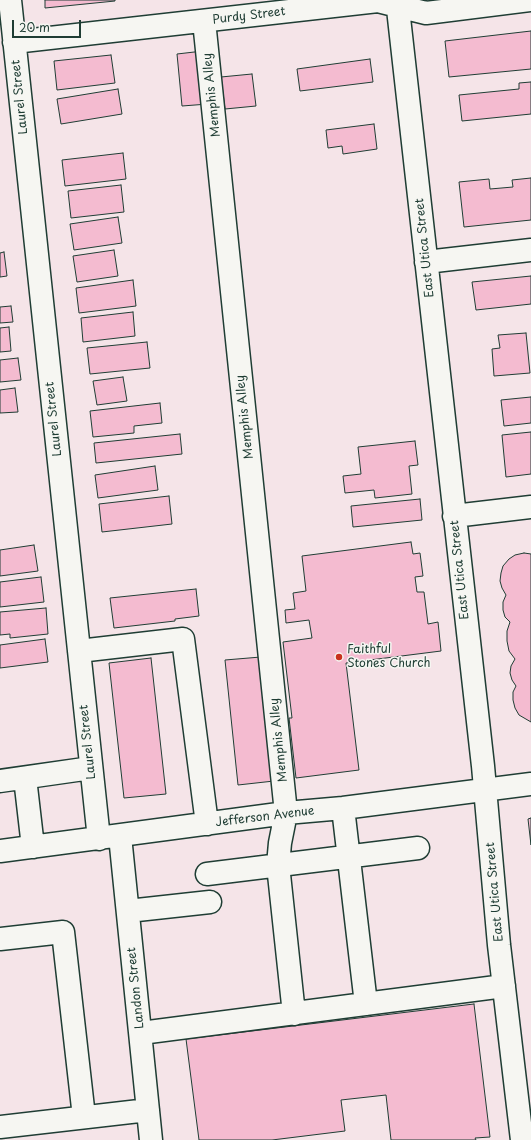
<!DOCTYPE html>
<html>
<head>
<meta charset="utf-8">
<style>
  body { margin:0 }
  #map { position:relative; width:531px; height:1140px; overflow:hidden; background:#f5e4e8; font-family:"Playpen Sans",sans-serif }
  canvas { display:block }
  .scale { position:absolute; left:12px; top:20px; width:69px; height:18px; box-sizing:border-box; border:2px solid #1f3d34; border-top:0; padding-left:5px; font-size:12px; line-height:14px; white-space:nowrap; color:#1f3d34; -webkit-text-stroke:3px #f6f6f2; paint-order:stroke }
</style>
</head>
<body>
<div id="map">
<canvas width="531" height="1140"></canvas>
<div class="scale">20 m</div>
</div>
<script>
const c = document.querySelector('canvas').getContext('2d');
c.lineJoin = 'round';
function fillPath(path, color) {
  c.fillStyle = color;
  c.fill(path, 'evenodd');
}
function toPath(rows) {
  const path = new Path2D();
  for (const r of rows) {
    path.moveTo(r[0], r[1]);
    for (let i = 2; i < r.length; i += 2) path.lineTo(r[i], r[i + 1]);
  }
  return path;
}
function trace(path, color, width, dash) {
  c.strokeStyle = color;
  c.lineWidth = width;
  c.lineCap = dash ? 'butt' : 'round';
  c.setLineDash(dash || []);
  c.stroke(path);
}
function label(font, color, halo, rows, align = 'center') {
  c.font = font + ' "Playpen Sans",sans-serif';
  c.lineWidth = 3;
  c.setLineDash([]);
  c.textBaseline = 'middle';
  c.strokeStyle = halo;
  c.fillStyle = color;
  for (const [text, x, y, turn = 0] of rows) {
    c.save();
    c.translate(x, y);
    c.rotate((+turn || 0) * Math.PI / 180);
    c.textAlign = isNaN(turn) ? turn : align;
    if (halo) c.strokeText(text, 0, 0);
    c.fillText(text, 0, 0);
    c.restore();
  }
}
const building = toPath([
  [45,0,115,0,115,1,45,8,45,0],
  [531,31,531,69,449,77,445,41,531,31],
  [203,51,208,104,182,106,177,54,203,51],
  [111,55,115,83,57,90,54,61,111,55],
  [370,59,373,82,300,91,297,69,370,59],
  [252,74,256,106,225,109,221,77,252,74],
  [531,82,531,114,462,121,459,95,519,89,519,83,531,82],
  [118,89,122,114,61,124,57,99,118,89],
  [374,124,377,149,343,154,342,146,328,148,326,130,374,124],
  [123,153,126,179,65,186,62,160,123,153],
  [531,178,531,220,464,227,459,182,489,179,490,189,513,187,512,180,531,178],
  [121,185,124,212,71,218,68,191,121,185],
  [118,217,122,243,74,250,70,224,118,217],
  [114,250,118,276,77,282,73,256,114,250],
  [4,252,7,276,0,277,0,253,4,252],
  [531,276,531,304,476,310,472,282,531,276],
  [133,280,136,306,79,313,76,288,133,280],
  [11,306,13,322,0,323,0,307,11,306],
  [133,312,135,336,83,342,81,318,133,312],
  [9,327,11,351,0,352,0,328,9,327],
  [526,333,530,373,494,376,492,349,500,348,498,335,526,333],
  [147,342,150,368,90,374,87,348,147,342],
  [18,358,21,380,0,382,0,360,18,358],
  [123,377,127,401,97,405,93,381,123,377],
  [15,388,18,412,0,413,0,390,15,388],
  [531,397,531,423,504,426,501,400,531,397],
  [160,403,162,423,134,426,134,433,93,437,90,411,160,403],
  [531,432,531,474,506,477,502,435,531,432],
  [180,434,182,454,96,463,94,443,180,434],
  [415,441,418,465,409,466,412,494,375,498,374,490,345,493,343,476,361,474,358,447,415,441],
  [155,466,158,490,98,498,95,475,155,466],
  [169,496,172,524,102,532,99,504,169,496],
  [420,499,422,520,353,527,351,506,420,499],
  [411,542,413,554,420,553,423,576,415,577,417,592,424,592,428,624,438,622,441,651,346,663,359,770,296,778,289,718,292,718,283,642,312,638,309,620,286,623,285,610,295,609,293,593,306,591,302,556,411,542],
  [34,545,38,571,0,576,0,550,34,545],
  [524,553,531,554,531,722,519,715,515,708,513,700,513,692,516,686,512,680,510,673,511,666,515,659,509,651,507,641,507,631,510,622,505,617,503,610,503,602,506,595,502,588,500,581,501,573,503,566,509,559,515,555,524,553],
  [41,577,44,602,0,607,0,582,41,577],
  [196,589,199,616,175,619,175,621,114,628,110,598,196,589],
  [46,608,48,634,10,638,10,634,0,635,0,612,46,608],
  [45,639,48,662,0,668,0,645,45,639],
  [261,657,274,781,238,785,225,660,261,657],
  [151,658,166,794,124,798,109,663,151,658],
  [531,818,531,845,528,819,531,818],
  [474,1004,490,1137,475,1138,476,1140,391,1140,386,1095,341,1100,345,1131,272,1140,199,1140,186,1039,474,1004]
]);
fillPath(building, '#f4bbd0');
trace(building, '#1f3d34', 1);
const minor = toPath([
  [10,0,99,839],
  [397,0,483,766,499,945,522,1140],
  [204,21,286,813,280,843,278,865,294,1014],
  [14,42,378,1,426,13,531,0],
  [426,262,531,250],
  [454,516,531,507],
  [79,651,183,639,207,824],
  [25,778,33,847],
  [0,781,91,768],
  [343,808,366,1004],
  [120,836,151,1140],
  [0,851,286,813,343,808,531,784],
  [207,874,418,848],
  [128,911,210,902],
  [0,939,63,932,84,1117],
  [141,1033,504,986],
  [0,1127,148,1110]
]);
trace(minor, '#1f3d34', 25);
trace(minor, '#f6f6f2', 22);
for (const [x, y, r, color] of [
  [339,657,4,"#c8321e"]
]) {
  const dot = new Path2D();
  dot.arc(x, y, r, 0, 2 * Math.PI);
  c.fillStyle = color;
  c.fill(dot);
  trace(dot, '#f6f6f2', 1.5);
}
label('12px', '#1f3d34', '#f6f6f2', [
  ["Purdy Street",249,16,-7],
  ["Memphis Alley",212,95,-96],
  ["Laurel Street",20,97,-96],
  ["East Utica Street",425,248,-96],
  ["Memphis Alley",245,417,-96],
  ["Laurel Street",54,419,-96],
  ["East Utica Street",460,570,-96],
  ["Memphis Alley",279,740,-96],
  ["Laurel Street",88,742,-96],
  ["Jefferson Avenue",265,817,-7],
  ["East Utica Street",495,892,-95],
  ["Landon Street",136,988,-96]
]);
label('12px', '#1f3d34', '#f6f6f2', [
  ["Faithful",347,650],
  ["Stones Church",347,664]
], 'left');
</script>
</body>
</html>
